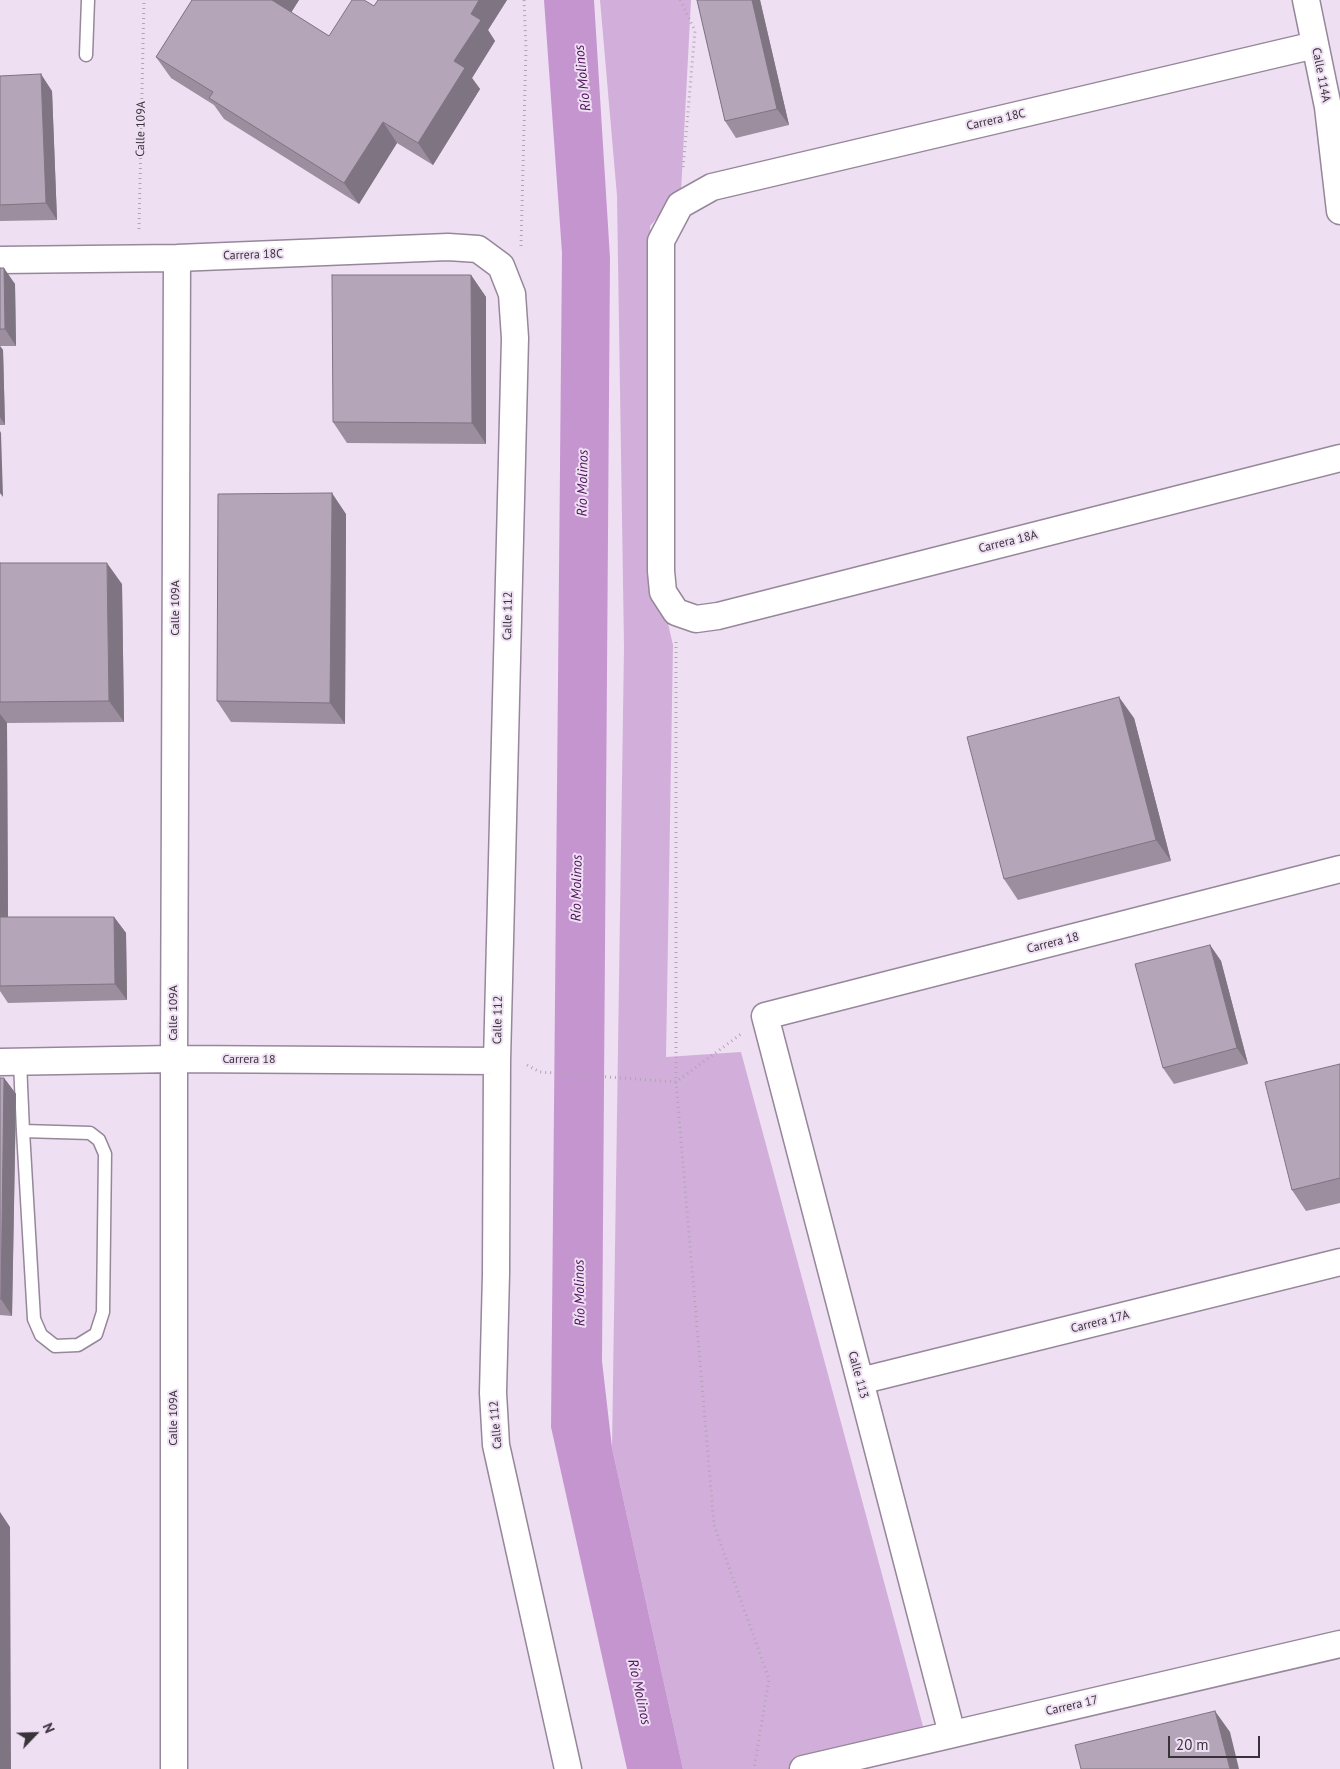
<!DOCTYPE html>
<html>
<head>
<meta charset="utf-8">
<style>
  body { margin:0 }
  #map { position:relative; width:1340px; height:1769px; overflow:hidden; background:#efdff3; font-family:"PT Sans",sans-serif }
  canvas { display:block }
  .north { position:absolute; left:10px; top:1709px; width:50px; height:50px; -webkit-text-stroke:4px #efdff3; paint-order:stroke; rotate:66deg; font-size:14px; font-weight:700; line-height:20px; text-align:center; color:#383239 }
  .north::after { content:''; display:block; margin:auto; width:18px; height:22px; background:#383239; clip-path:polygon(50% 0,100% 100%,50% 72%,0 100%) }
  .scale { position:absolute; left:1168px; top:1736px; width:92px; height:22px; box-sizing:border-box; border:2px solid #383239; border-top:0; padding-left:6px; font-size:15px; line-height:18px; white-space:nowrap; color:#383239; -webkit-text-stroke:4px #efdff3; paint-order:stroke }
</style>
</head>
<body>
<div id="map">
<canvas width="1340" height="1769"></canvas>
<div class="north">N</div>
<div class="scale">20 m</div>
</div>
<script>
const c = document.querySelector('canvas').getContext('2d');
c.lineJoin = 'round';
function fillPath(path, color) {
  c.fillStyle = color;
  c.fill(path, 'evenodd');
}
function toPath(rows) {
  const path = new Path2D();
  for (const r of rows) {
    path.moveTo(r[0], r[1]);
    for (let i = 2; i < r.length; i += 2) path.lineTo(r[i], r[i + 1]);
  }
  return path;
}
function trace(path, color, width, dash) {
  c.strokeStyle = color;
  c.lineWidth = width;
  c.lineCap = dash ? 'butt' : 'round';
  c.setLineDash(dash || []);
  c.stroke(path);
}
function label(font, color, halo, rows, align = 'center') {
  c.font = font + ' "PT Sans",sans-serif';
  c.lineWidth = 4;
  c.setLineDash([]);
  c.textBaseline = 'middle';
  c.strokeStyle = halo;
  c.fillStyle = color;
  for (const [text, x, y, turn = 0] of rows) {
    c.save();
    c.translate(x, y);
    c.rotate((+turn || 0) * Math.PI / 180);
    c.textAlign = isNaN(turn) ? turn : align;
    if (halo) c.strokeText(text, 0, 0);
    c.fillText(text, 0, 0);
    c.restore();
  }
}
fillPath(toPath([
  [600,0,691,0,681,192,650,226,659,585,673,645,666,1057,741,1052,924,1730,798,1769,683,1769,612,1448,624,647,617,196]
]), '#d2afda');
fillPath(toPath([
  [544,0,594,0,610,258,602,1361,612,1448,683,1769,627,1769,551,1427,562,253]
]), '#c595d0');
const lane = toPath([
  [86,55,88,0],
  [20,1062,23,1131,90,1133,99,1140,105,1154,103,1312,96,1334,78,1345,55,1346,41,1335,34,1319,23,1131]
]);
const street = toPath([
  [1306,0,1328,107,1340,211],
  [1315,45,712,187,680,205,661,241,661,571,663,592,676,612,696,619,718,616,1340,458],
  [0,260,177,258,448,247,478,249,501,266,512,294,515,338,497,1061,496,1274,493,1393,496,1445,568,1769],
  [0,1062,174,1059,497,1061],
  [860,1381,1340,1262],
  [952,1734,765,1016,1340,869],
  [174,1769,174,1059,177,258],
  [803,1769,1340,1644]
]);
trace(lane, '#96879a', 15);
trace(street, '#96879a', 29);
trace(toPath([
  [680,0,695,31,683,169],
  [139,229,144,0],
  [521,246,526,48,524,0],
  [676,642,676,1082,714,1525,769,1679,754,1769],
  [527,1065,540,1072,676,1082,741,1034]
]), '#b1a4b4', 3, [1, 4]);
trace(lane, '#fff', 12);
trace(street, '#fff', 26);
fillPath(toPath([
  [192,0,299,0,291,12,329,36,374,6,378,0,507,0,488,30,495,41,472,78,480,89,433,165,397,143,359,204,224,119,214,105,171,78,156,57],
  [697,0,760,0,789,125,736,138,725,121],
  [0,76,52,91,57,220,0,221],
  [0,268,15,284,16,346,0,346],
  [471,275,486,297,486,444,347,443,333,422],
  [0,346,3,350,5,425,0,425],
  [346,514,345,724,231,722,217,701],
  [0,563,122,584,124,722,7,723,8,917,114,917,126,933,127,1000,8,1003,0,991],
  [1134,718,1171,861,1018,900,1004,879],
  [1210,945,1221,961,1248,1064,1174,1084,1163,1068],
  [1340,1064,1340,1203,1306,1211,1292,1190],
  [0,1078,4,1078,16,1094,12,1316,0,1315]
]), '#9c8e9e');
fillPath(toPath([
  [272,0,299,0,286,21],
  [479,0,507,0,488,30,495,41,472,78,480,89,433,165,418,143,454,61,471,14],
  [752,0,760,0,789,125,777,109],
  [41,74,52,91,57,220,46,203],
  [383,122,397,143,359,204,344,183],
  [4,268,15,284,16,346,5,329],
  [471,275,486,297,486,444,472,423],
  [0,346,3,350,5,425,0,417],
  [0,431,1,433,3,497,0,493],
  [332,493,346,514,345,724,330,703],
  [107,563,122,584,124,722,109,701],
  [1119,697,1134,718,1171,861,1156,840],
  [0,714,7,723,8,933,0,922],
  [114,917,126,933,127,1000,115,984],
  [1210,945,1221,961,1248,1064,1237,1048],
  [4,1078,16,1094,12,1316,1,1299],
  [0,1512,10,1527,11,1769,0,1769],
  [1215,1711,1230,1732,1239,1769,1230,1769]
]), '#7f7481');
const building = toPath([
  [192,0,272,0,329,36,352,0,364,0,374,6,378,0,479,0,471,14,481,20,454,61,465,68,418,143,383,122,344,183,209,98,213,92,156,57,192,0],
  [697,0,752,0,777,109,725,121,697,0],
  [41,74,46,203,0,205,0,76,41,74],
  [0,268,4,268,5,329,0,329,0,268],
  [332,275,471,275,472,423,333,422,332,275],
  [332,493,330,703,217,701,218,494,332,493],
  [0,563,107,563,109,701,0,702,0,563],
  [1119,697,1156,840,1004,879,967,737,1119,697],
  [0,917,114,917,115,984,0,986,0,917],
  [1210,945,1237,1048,1163,1068,1135,964,1210,945],
  [1340,1064,1340,1178,1292,1190,1265,1082,1340,1064],
  [0,1078,4,1078,1,1299,0,1299,0,1078],
  [1215,1711,1230,1769,1081,1769,1075,1745,1215,1711]
]);
fillPath(building, '#b5a5b8');
trace(building, '#7f7481', 1);
label('12px', '#383239', '#efdff3', [
  ["Calle 114A",1321,75,79],
  ["Carrera 18C",996,120,-13],
  ["Calle 109A",141,129,-89],
  ["Carrera 18C",253,255,-2],
  ["Carrera 18A",1008,542,-14],
  ["Calle 109A",176,608,-90],
  ["Calle 112",508,616,-89],
  ["Carrera 18",1053,943,-14],
  ["Calle 109A",174,1013,-90],
  ["Calle 112",498,1020,-89],
  ["Carrera 18",249,1060],
  ["Carrera 17A",1100,1322,-14],
  ["Calle 113",858,1375,75],
  ["Calle 109A",174,1418,-90],
  ["Calle 112",496,1425,-95],
  ["Carrera 17",1072,1706,-13]
]);
label('italic 14px', '#4c1259', '#efdff3', [
  ["Río Molinos",583,78,-96],
  ["Río Molinos",583,483,-89],
  ["Río Molinos",577,888,-89],
  ["Río Molinos",580,1293,-91],
  ["Río Molinos",639,1692,78]
]);
</script>
</body>
</html>
